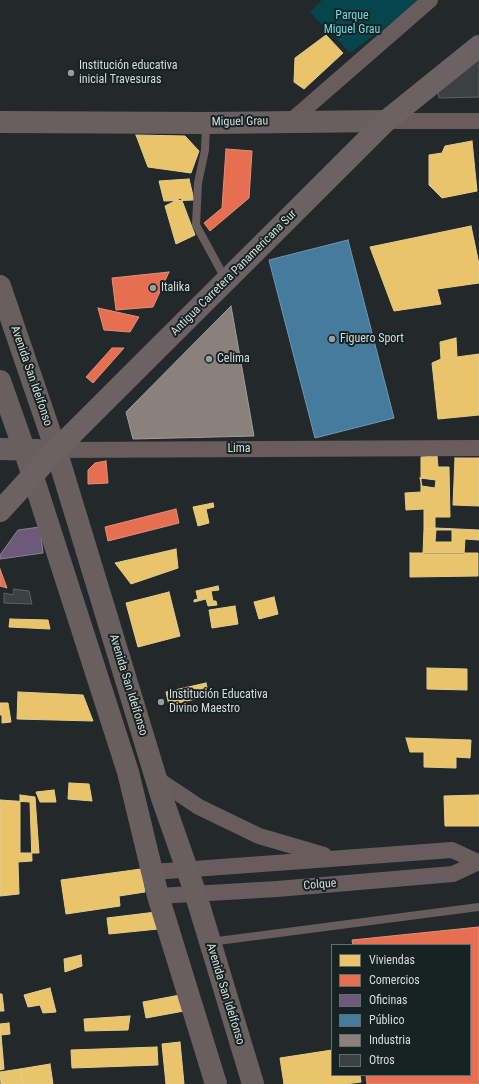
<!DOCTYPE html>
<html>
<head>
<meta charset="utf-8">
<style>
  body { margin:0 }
  #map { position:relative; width:479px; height:1084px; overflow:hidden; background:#23292a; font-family:"Roboto Condensed",sans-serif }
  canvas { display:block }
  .legend { position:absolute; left:331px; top:944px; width:140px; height:132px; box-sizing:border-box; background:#172223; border:1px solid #636d6e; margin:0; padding:5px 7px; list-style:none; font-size:12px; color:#d6ddde }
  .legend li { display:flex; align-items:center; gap:8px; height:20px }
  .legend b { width:20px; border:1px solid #636d6e }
</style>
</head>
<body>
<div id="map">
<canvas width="479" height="1084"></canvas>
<ul class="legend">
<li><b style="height:11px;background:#e9c46a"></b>Viviendas</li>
<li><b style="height:11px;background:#e76f51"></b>Comercios</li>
<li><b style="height:11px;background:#6d597a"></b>Oficinas</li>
<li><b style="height:11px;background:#457b9d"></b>Público</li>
<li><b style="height:11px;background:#8a817c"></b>Industria</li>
<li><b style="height:11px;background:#3b4041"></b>Otros</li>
</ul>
</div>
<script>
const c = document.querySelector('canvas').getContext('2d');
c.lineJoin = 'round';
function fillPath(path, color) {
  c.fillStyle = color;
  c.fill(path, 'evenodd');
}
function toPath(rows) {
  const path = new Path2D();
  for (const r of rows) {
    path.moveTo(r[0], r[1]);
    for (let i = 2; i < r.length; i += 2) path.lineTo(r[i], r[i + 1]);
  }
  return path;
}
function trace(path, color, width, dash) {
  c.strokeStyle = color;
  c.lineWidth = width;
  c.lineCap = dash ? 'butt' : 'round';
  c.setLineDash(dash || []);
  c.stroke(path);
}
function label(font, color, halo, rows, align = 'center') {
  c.font = font + ' "Roboto Condensed",sans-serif';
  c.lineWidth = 4;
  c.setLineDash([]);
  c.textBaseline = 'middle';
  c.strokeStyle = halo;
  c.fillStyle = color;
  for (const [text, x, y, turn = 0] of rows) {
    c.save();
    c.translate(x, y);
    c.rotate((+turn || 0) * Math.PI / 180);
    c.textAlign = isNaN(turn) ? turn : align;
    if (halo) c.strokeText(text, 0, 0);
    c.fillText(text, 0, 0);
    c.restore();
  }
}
fillPath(toPath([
  [322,0,422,0,350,53,310,12]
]), '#05464d');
const homes = toPath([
  [326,35,343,53,304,89,294,82,295,58,326,35],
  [136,135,185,136,199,151,191,173,148,167,136,135],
  [472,141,477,191,442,198,429,185,429,155,442,153,445,146,472,141],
  [189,179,194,200,164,201,159,181,189,179],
  [181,198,195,235,176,244,165,206,181,198],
  [471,226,479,264,479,283,437,289,441,304,394,311,370,247,471,226],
  [456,338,457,357,479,354,479,415,438,419,432,363,441,359,440,342,456,338],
  [437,456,438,467,449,467,450,517,435,517,435,528,424,529,424,509,406,510,405,493,421,492,421,457,437,456],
  [455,458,479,458,479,506,453,505,455,458],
  [420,478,436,480,435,488,422,486,420,478],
  [213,503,214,507,206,509,209,523,198,526,193,507,213,503],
  [435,528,479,530,479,540,465,539,464,554,423,554,424,529,435,528],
  [436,530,452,530,452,542,435,542,436,530],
  [176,549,178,568,131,584,115,563,176,549],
  [410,553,478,553,478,576,410,577,410,553],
  [218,586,219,590,211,591,213,601,216,601,217,605,208,606,206,599,194,602,194,600,198,599,196,591,218,586],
  [169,592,180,636,138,647,126,603,169,592],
  [274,597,278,614,259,619,254,602,274,597],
  [235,606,238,624,212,628,209,610,235,606],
  [10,619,48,620,50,629,9,627,10,619],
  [427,668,467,669,467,690,427,689,427,668],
  [206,683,209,696,169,705,166,692,206,683],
  [18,692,83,695,93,721,17,719,18,692],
  [0,703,8,703,11,722,2,723,2,715,0,715,0,703],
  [406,738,471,740,470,758,456,757,456,768,424,767,424,752,410,752,406,738],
  [69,783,89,784,92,801,68,799,69,783],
  [54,790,56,802,40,802,36,792,54,790],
  [20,795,35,797,39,853,20,853,20,795],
  [479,795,479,826,445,826,444,796,479,795],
  [0,800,30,802,32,861,18,862,19,894,0,896,0,800],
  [141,869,145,892,119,896,120,906,66,914,61,880,141,869],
  [156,912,158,929,109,934,107,918,156,912],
  [81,955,82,966,65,972,64,959,81,955],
  [50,988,56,1012,43,1013,40,1005,28,1007,24,995,50,988],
  [0,994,2,994,4,1011,0,1011,0,994],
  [180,995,184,1011,146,1018,143,1002,180,995],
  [130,1016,128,1030,85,1031,84,1019,130,1016],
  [9,1023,10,1034,1,1035,4,1069,0,1070,0,1024,9,1023],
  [180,1042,184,1084,166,1084,162,1044,180,1042],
  [157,1047,158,1065,72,1068,71,1050,157,1047],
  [332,1050,332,1075,360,1075,361,1082,345,1084,284,1084,280,1058,332,1050],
  [50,1064,53,1084,23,1084,20,1069,50,1064],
  [20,1069,23,1084,1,1084,0,1072,20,1069]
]);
fillPath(homes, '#e9c46a');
trace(homes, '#e3cc8d', 1);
const shops = toPath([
  [226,149,252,151,249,198,210,231,204,223,222,208,226,149],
  [169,272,153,307,116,310,112,278,169,272],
  [98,308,139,317,130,332,104,330,98,308],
  [112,348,124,348,93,383,86,377,112,348],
  [106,461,108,483,88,484,88,470,95,463,106,461],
  [176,509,179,523,108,541,105,527,176,509],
  [0,569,7,588,0,586,0,569],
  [479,927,479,1084,367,1084,366,1075,470,1075,470,945,353,945,352,940,479,927]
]);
fillPath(shops, '#e76f51');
trace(shops, '#e2907b', 1);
const offices = toPath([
  [40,527,43,553,0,559,0,555,18,530,40,527]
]);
fillPath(offices, '#6d597a');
trace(offices, '#8c8198', 1);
const public = toPath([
  [348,240,394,418,315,438,269,260,348,240]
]);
fillPath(public, '#457b9d');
trace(public, '#7098b0', 1);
const industry = toPath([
  [231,306,254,436,133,439,126,412,231,306]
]);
fillPath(industry, '#8a817c');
trace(industry, '#a19d99', 1);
const building = toPath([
  [479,53,479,97,439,98,437,88,479,53],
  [14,589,29,591,32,604,4,603,4,593,13,595,14,589]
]);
fillPath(building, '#3b4041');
trace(building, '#5d6263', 1);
trace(toPath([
  [206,124,205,150,198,183,196,225,226,280],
  [210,942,479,907]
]), '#695c5d', 8);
trace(toPath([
  [291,121,430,0],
  [386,121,479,121],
  [56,450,479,448],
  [157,779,199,807,259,836,324,855],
  [153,872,452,850,478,862],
  [158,896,277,889,453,874,479,862]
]), '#695c5d', 16);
trace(toPath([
  [0,122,206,123,386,121],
  [0,286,56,450,162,798,195,892,253,1084],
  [0,381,24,449,128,772,158,896,216,1084],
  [0,449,37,450]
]), '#6a5f5f', 22);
trace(toPath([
  [0,511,56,450,386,121,479,46]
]), '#6d6263', 22);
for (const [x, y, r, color] of [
  [71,73,4,"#979e9f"],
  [153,288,4,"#979e9f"],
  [332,339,4,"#979e9f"],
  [209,359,4,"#979e9f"],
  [161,702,4,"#979e9f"]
]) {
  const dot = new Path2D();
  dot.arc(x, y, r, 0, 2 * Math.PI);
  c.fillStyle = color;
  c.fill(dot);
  trace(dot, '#172223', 1.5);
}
label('12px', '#6ad8e4', '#172223', [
  ["Parque",352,16],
  ["Miguel Grau",352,30]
]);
label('12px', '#d6ddde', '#172223', [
  ["Institución educativa",79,66],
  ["inicial Travesuras",79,80],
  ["Italika",161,288],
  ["Figuero Sport",340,339],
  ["Celima",217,359],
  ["Institución Educativa",169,695],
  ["Divino Maestro",169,709]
], 'left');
label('12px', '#d6ddde', '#172223', [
  ["Miguel Grau",240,122,-1],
  ["Antigua Carretera Panamericana Sur",234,273,-45],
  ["Avenida San Idelfonso",31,376,71],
  ["Lima",239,449],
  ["Avenida San Idelfonso",128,685,73],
  ["Colque",320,885,-5],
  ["Avenida San Idelfonso",225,994,73]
]);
</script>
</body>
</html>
